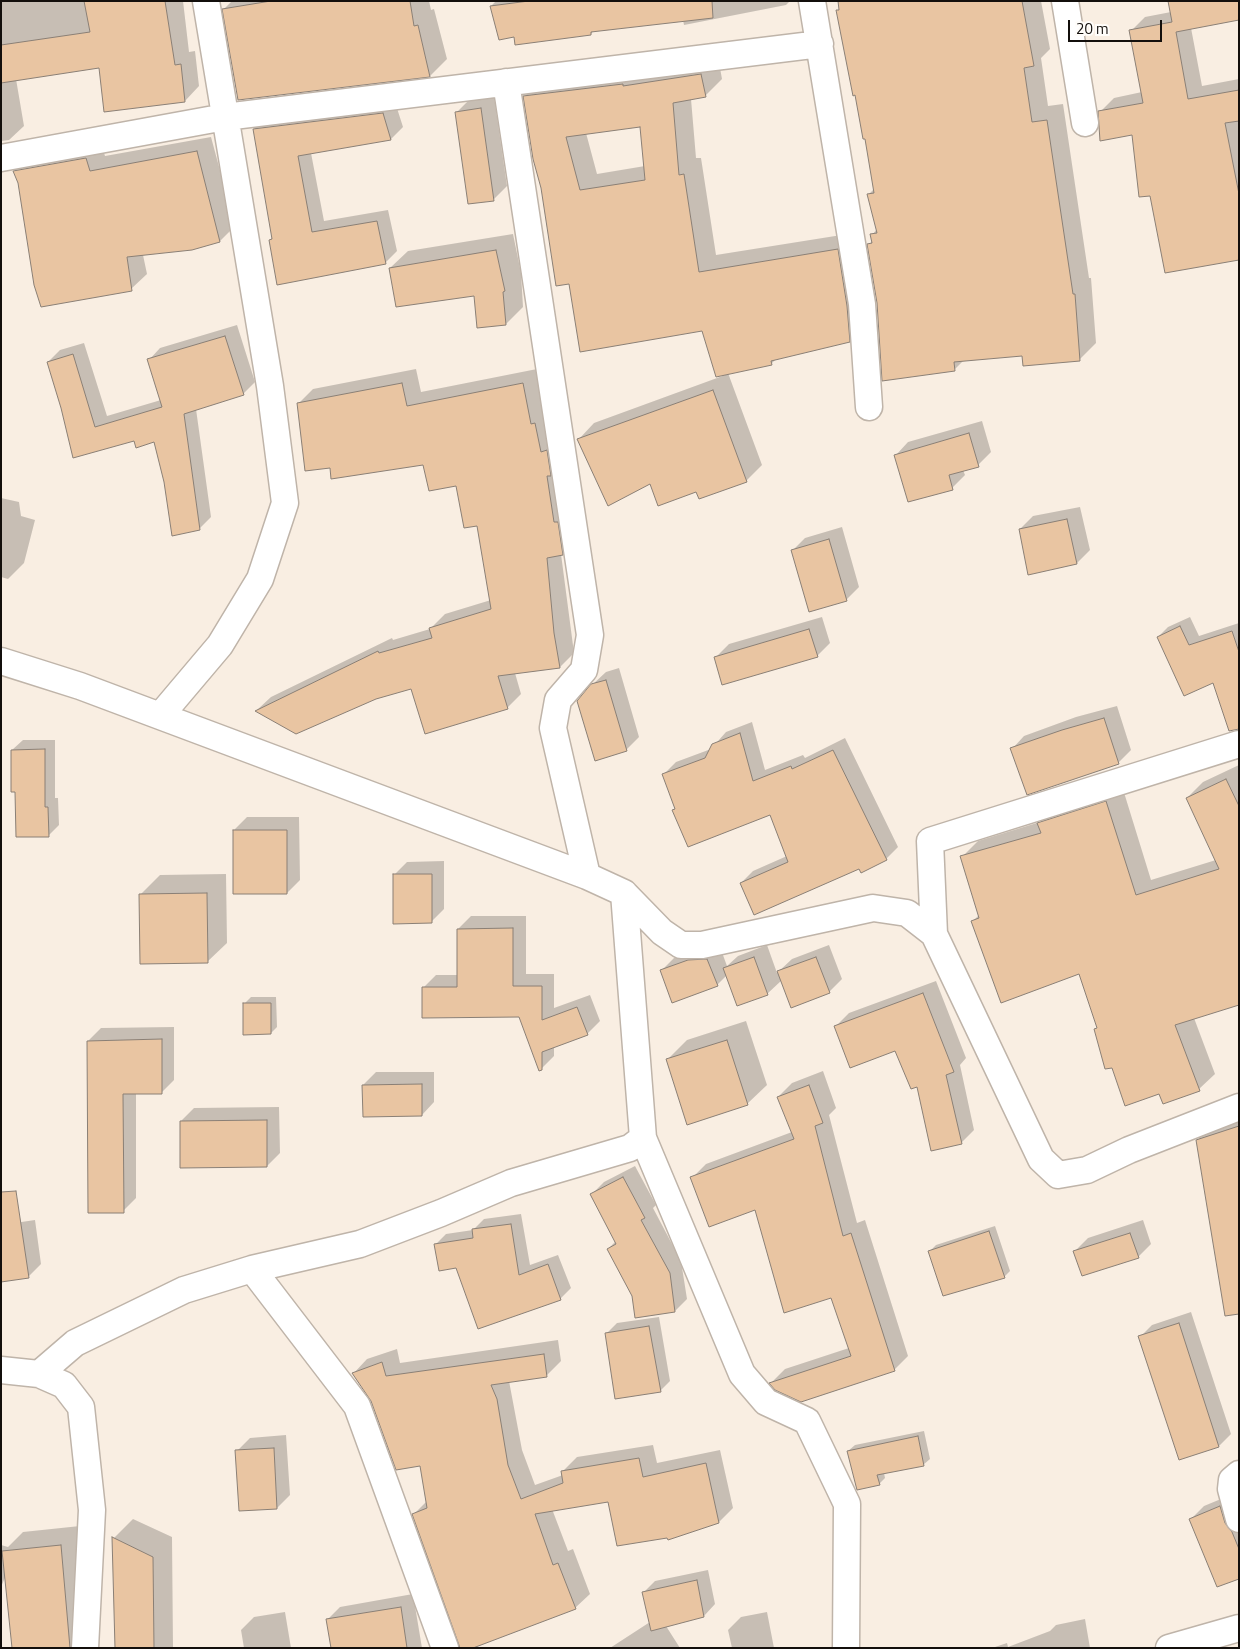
<!DOCTYPE html>
<html>
<head>
<meta charset="utf-8">
<style>
  body { margin:0 }
  #map { position:relative; width:1240px; height:1649px; overflow:hidden; background:#f9eee2; font-family:"Titillium Web",sans-serif }
  canvas { display:block }
  .frame { position:absolute; inset:0; border:2px solid #130f0c; pointer-events:none }
  .scale { position:absolute; left:1068px; top:20px; width:94px; height:22px; box-sizing:border-box; border:2px solid #130f0c; border-top:0; padding-left:6px; font-size:15px; line-height:18px; white-space:nowrap; color:#130f0c; -webkit-text-stroke:4px #fffdfa; paint-order:stroke }
</style>
</head>
<body>
<div id="map">
<canvas width="1240" height="1649"></canvas>
<div class="frame"></div>
<div class="scale">20 m</div>
</div>
<script>
const c = document.querySelector('canvas').getContext('2d');
c.lineJoin = 'round';
function fillPath(path, color) {
  c.fillStyle = color;
  c.fill(path, 'evenodd');
}
function toPath(rows) {
  const path = new Path2D();
  for (const r of rows) {
    path.moveTo(r[0], r[1]);
    for (let i = 2; i < r.length; i += 2) path.lineTo(r[i], r[i + 1]);
  }
  return path;
}
function trace(path, color, width, dash) {
  c.strokeStyle = color;
  c.lineWidth = width;
  c.lineCap = dash ? 'butt' : 'round';
  c.setLineDash(dash || []);
  c.stroke(path);
}
fillPath(toPath([
  [1,1,183,1,189,52,195,51,199,86,185,101,101,67,16,79,24,126,9,140,1,141],
  [232,1,429,1,431,10,434,9,447,59,430,76,224,9],
  [496,1,790,1,786,5,684,25,683,20,594,30,591,34,515,35,491,6],
  [839,1,1041,1,1050,49,1041,58,1048,106,1063,104,1089,278,1091,278,1096,343,1080,359,1023,354,965,359,954,370,878,303,869,245,873,240,872,235,877,229,869,194,874,189,866,138,838,11,840,8],
  [1171,12,1191,28,1202,86,1239,79,1239,259,1151,194,1133,133,1100,112,1114,98,1142,92,1131,31,1145,17],
  [718,57,722,79,705,96,691,99,696,158,701,158,716,255,854,233,866,324,849,341,777,358,771,364,728,373,762,465,746,481,651,483,579,439,594,423,728,374,703,329,570,282,542,188,525,96,541,79],
  [641,126,645,166,597,174,586,133],
  [494,96,507,186,494,199,469,203,457,112,470,99],
  [395,102,403,127,391,139,311,153,324,221,388,210,397,251,385,263,270,240,273,237,254,129,266,117],
  [211,137,235,226,220,241,143,255,147,274,131,289,19,183,14,171,29,156,101,143,105,156],
  [513,234,521,273,523,307,506,324,475,294,390,268,408,251],
  [237,325,255,382,243,394,196,409,211,517,199,529,165,481,154,441,135,440,74,456,63,407,48,362,60,350,84,343,107,416,161,400,149,360,160,348],
  [416,369,421,392,537,369,576,540,561,554,574,653,560,667,515,673,521,694,507,708,412,688,257,710,271,697,392,638,393,640,430,629,445,614,491,600,478,524,457,484,424,463,331,467,299,403,313,389],
  [982,421,991,452,978,465,963,470,965,475,952,488,896,455,908,442],
  [1,498,19,502,21,516,35,520,24,563,8,579,1,577],
  [1080,507,1090,550,1077,563,1020,529,1033,516],
  [842,527,859,587,846,600,792,551,805,538],
  [822,617,830,643,817,656,716,657,729,644],
  [1190,617,1199,636,1239,623,1239,704,1158,637,1168,627],
  [619,668,639,737,626,750,592,685,606,672],
  [1117,706,1131,750,1118,763,1028,793,1012,749,1024,736,1076,717],
  [752,722,765,770,803,755,805,758,845,738,898,847,886,859,860,868,741,883,753,871,787,856,770,814,674,810,676,808,664,774,676,762,711,749,726,732],
  [23,740,55,740,55,798,58,798,59,825,48,836,17,791,12,750],
  [1239,765,1239,1004,1194,1018,1215,1074,1199,1089,1160,1093,1098,1027,1079,973,973,921,980,914,962,857,978,841,1040,822,1054,808,1122,786,1151,880,1216,860,1187,798,1203,782],
  [247,817,299,817,300,880,287,893,234,830],
  [444,861,444,909,431,922,394,875,407,862],
  [226,874,227,943,207,962,141,894,160,875],
  [471,916,526,916,526,974,554,974,554,1008,590,995,600,1021,587,1034,554,1046,554,1056,541,1069,520,1015,423,988,436,975,458,975,458,929],
  [767,945,777,973,792,959,829,945,842,979,829,992,782,980,767,994,727,975,717,985,661,971,674,958,702,948,720,947,727,966,738,956],
  [936,981,966,1058,960,1065,974,1130,961,1143,918,1085,896,1050,836,1026,849,1013],
  [251,997,276,997,277,1027,271,1033,244,1004],
  [746,1021,767,1085,747,1104,667,1060,687,1040],
  [174,1027,174,1080,161,1093,136,1093,136,1198,123,1211,88,1041,101,1028],
  [823,1071,836,1108,829,1115,857,1223,865,1220,908,1356,894,1370,771,1383,785,1369,849,1348,831,1296,756,1208,692,1178,706,1164,792,1132,778,1097,792,1083],
  [376,1072,434,1072,434,1102,422,1115,363,1085],
  [279,1107,280,1153,267,1166,181,1121,194,1108],
  [1239,1110,1239,1267,1197,1140,1222,1115],
  [635,1166,656,1205,653,1208,681,1261,687,1299,675,1311,633,1295,608,1249,616,1241,592,1194,604,1182],
  [521,1214,530,1265,558,1255,571,1288,560,1299,457,1267,436,1244,446,1234,473,1230,484,1219],
  [35,1220,41,1264,28,1277,1,1225],
  [1143,1220,1151,1244,1138,1257,1075,1251,1088,1238],
  [995,1226,1010,1271,1004,1277,967,1289,930,1251,936,1245],
  [1191,1312,1231,1434,1219,1446,1140,1337,1152,1325],
  [659,1317,670,1381,660,1391,607,1333,617,1323],
  [558,1340,561,1361,547,1375,509,1381,522,1450,535,1485,563,1475,563,1471,577,1457,653,1445,657,1463,720,1450,733,1508,719,1522,609,1500,552,1509,568,1551,573,1549,590,1594,575,1608,414,1514,427,1501,421,1464,353,1374,367,1359,397,1349,400,1363],
  [924,1431,930,1459,923,1465,884,1473,885,1478,879,1484,848,1451,855,1445],
  [286,1435,290,1495,277,1508,237,1451,250,1438],
  [1233,1494,1239,1512,1239,1577,1191,1519,1204,1506],
  [133,1519,172,1537,173,1648,117,1648,114,1538],
  [80,1526,92,1648,13,1648,6,1575,1,1587,1,1545,8,1547,23,1532],
  [708,1570,715,1604,704,1616,666,1626,680,1648,610,1648,650,1622,644,1592,655,1581],
  [413,1594,422,1648,332,1648,327,1620,340,1607],
  [285,1612,291,1648,244,1648,241,1630,254,1617],
  [767,1612,774,1648,732,1648,728,1630,741,1617],
  [1085,1619,1090,1648,992,1648,1007,1643,1008,1647,1050,1631,1056,1625]
]), '#0003');
const building = toPath([
  [84,1,165,1,175,65,181,64,185,102,104,112,99,68,1,83,1,45,90,32,84,1],
  [271,1,410,1,414,26,418,25,430,77,238,100,222,9,271,1],
  [529,1,712,1,713,18,591,32,591,35,515,45,514,37,499,40,490,6,529,1],
  [838,1,1022,1,1034,66,1024,68,1032,122,1047,120,1073,294,1075,294,1080,361,1023,366,1022,356,954,362,955,371,882,381,877,303,867,244,872,243,870,234,877,233,867,194,874,193,865,139,863,139,855,95,853,96,836,10,839,10,838,1],
  [1168,1,1239,1,1239,20,1176,32,1188,99,1239,90,1239,121,1225,123,1239,194,1239,260,1165,273,1150,196,1139,197,1132,135,1100,141,1098,111,1143,103,1129,30,1172,22,1168,1],
  [701,74,706,97,673,103,679,175,684,174,699,272,838,249,847,306,850,342,771,361,772,365,716,377,702,331,580,352,569,284,556,286,541,188,533,159,523,96,623,84,623,86,701,74],
  [640,127,645,180,580,190,566,137,640,127],
  [481,108,494,201,468,204,455,112,481,108],
  [383,113,391,140,298,156,312,232,377,221,386,264,277,285,269,240,272,239,253,129,383,113],
  [197,151,220,242,192,250,127,257,132,291,41,307,34,285,18,183,13,171,86,158,90,171,197,151],
  [496,250,505,291,503,292,506,325,477,328,474,296,396,307,389,268,496,250],
  [225,336,244,395,184,414,200,530,172,536,164,482,154,442,136,448,134,441,73,458,61,408,47,362,73,354,95,427,162,407,147,359,225,336],
  [402,383,407,406,523,383,531,424,535,423,541,452,547,450,551,476,547,476,554,522,558,522,563,555,547,558,554,633,560,668,498,676,508,709,425,734,411,689,376,699,296,734,255,711,378,651,379,653,432,638,429,628,491,609,477,526,464,528,456,486,429,491,423,465,331,479,330,468,305,471,297,403,402,383],
  [713,390,747,482,699,499,696,492,658,506,650,484,608,506,577,439,713,390],
  [969,433,979,467,949,475,953,490,908,502,894,455,969,433],
  [1067,519,1077,564,1028,575,1019,529,1067,519],
  [829,539,847,601,809,612,791,550,829,539],
  [1180,626,1189,645,1232,631,1239,652,1239,729,1229,731,1213,683,1184,696,1157,637,1180,626],
  [809,629,818,657,722,685,714,657,809,629],
  [606,680,627,751,595,761,577,701,591,684,606,680],
  [1104,718,1119,764,1027,795,1010,748,1062,730,1104,718],
  [740,733,753,781,791,766,792,769,833,750,887,860,861,873,859,869,754,915,740,883,788,862,770,815,688,847,672,810,675,809,662,774,705,758,712,744,740,733],
  [45,749,45,807,48,807,49,837,16,837,15,792,11,792,11,750,45,749],
  [1226,779,1239,806,1239,1005,1175,1025,1200,1091,1163,1104,1159,1094,1125,1106,1112,1068,1105,1069,1094,1029,1097,1028,1079,974,1001,1003,971,921,979,918,960,856,1041,833,1037,823,1106,801,1136,895,1219,869,1186,798,1226,779],
  [233,830,287,830,287,894,233,894,233,830],
  [393,874,432,874,432,923,393,924,393,874],
  [207,893,208,963,140,964,139,894,207,893],
  [513,928,513,986,542,986,542,1020,577,1007,588,1035,542,1052,542,1070,539,1071,519,1017,422,1018,422,987,457,987,457,929,513,928],
  [754,957,768,995,737,1006,723,968,754,957],
  [816,957,830,993,791,1008,777,971,816,957],
  [707,959,718,986,672,1003,660,970,688,960,707,959],
  [923,993,954,1072,946,1075,962,1144,931,1151,917,1087,911,1089,895,1051,850,1068,834,1026,923,993],
  [243,1003,271,1003,271,1034,243,1035,243,1003],
  [162,1039,162,1094,123,1094,124,1213,88,1213,87,1041,162,1039],
  [727,1040,748,1105,687,1125,666,1059,727,1040],
  [422,1084,422,1116,363,1117,362,1085,422,1084],
  [809,1085,823,1123,815,1126,843,1236,851,1233,895,1371,801,1402,775,1390,769,1383,851,1356,831,1298,784,1313,755,1210,709,1227,690,1177,794,1139,777,1097,809,1085],
  [267,1120,267,1167,180,1168,180,1121,267,1120],
  [1239,1126,1239,1314,1225,1316,1196,1140,1239,1126],
  [623,1177,645,1218,641,1220,670,1273,675,1312,635,1318,632,1296,607,1249,616,1244,590,1194,623,1177],
  [16,1191,29,1278,1,1282,1,1192,16,1191],
  [511,1224,519,1275,548,1264,561,1300,478,1329,456,1268,439,1271,434,1244,473,1238,472,1229,511,1224],
  [989,1231,1005,1278,943,1296,928,1251,989,1231],
  [1130,1233,1139,1258,1082,1276,1073,1251,1130,1233],
  [1179,1323,1219,1447,1179,1460,1138,1336,1179,1323],
  [649,1326,661,1392,615,1399,605,1333,649,1326],
  [544,1354,547,1377,491,1385,497,1399,508,1465,521,1499,563,1483,561,1471,639,1458,643,1477,706,1463,719,1523,668,1540,667,1538,617,1546,608,1502,535,1514,553,1565,558,1563,576,1609,473,1648,460,1648,412,1514,427,1508,420,1466,396,1470,371,1401,352,1373,382,1362,386,1376,544,1354],
  [918,1436,924,1466,877,1475,880,1485,857,1490,847,1451,918,1436],
  [274,1448,277,1509,239,1511,235,1450,274,1448],
  [1220,1506,1225,1523,1232,1532,1239,1549,1239,1579,1217,1587,1189,1519,1220,1506],
  [112,1537,153,1557,154,1648,115,1648,112,1537],
  [61,1545,70,1648,12,1648,2,1551,61,1545],
  [697,1580,704,1617,651,1631,642,1592,697,1580],
  [401,1607,407,1648,331,1648,326,1619,401,1607]
]);
fillPath(building, '#e9c5a2');
trace(building, '#8a7f75', 1);
const minor = toPath([
  [812,1,862,304,869,407],
  [1065,1,1085,123],
  [506,82,590,635,584,670,558,700,553,728,587,876],
  [1,158,225,117,820,44],
  [1,661,80,686,587,876,624,893,662,932,681,945,702,945,873,908,907,913,934,934,1041,1159,1058,1175,1087,1170,1129,1150,1239,1107],
  [160,716,220,645,260,579,285,503,270,386,206,1],
  [934,934,930,841,1239,744],
  [643,1138,742,1374,766,1402,807,1421,847,1504,846,1648],
  [252,1269,357,1406,445,1648],
  [1,1370,39,1374,64,1385,81,1407,92,1510,85,1648],
  [39,1374,75,1343,184,1290,252,1269,360,1244,441,1213,511,1183,630,1148,643,1138,624,893],
  [1239,1474,1232,1480,1231,1489,1239,1519],
  [1169,1648,1239,1628]
]);
trace(minor, '#bfb4a9', 29);
trace(minor, '#fff', 26);
</script>
</body>
</html>
